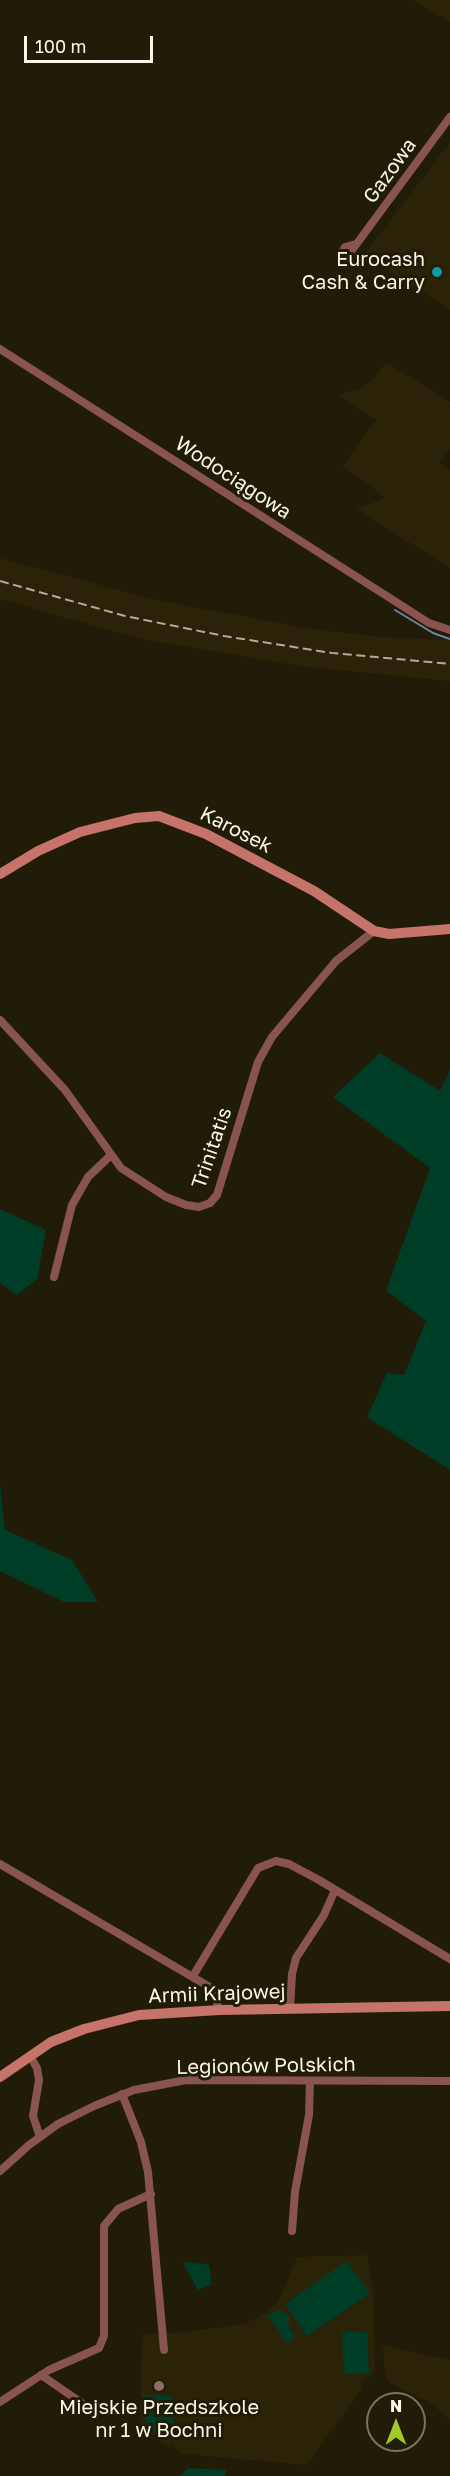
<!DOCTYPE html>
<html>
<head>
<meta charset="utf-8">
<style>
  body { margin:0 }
  #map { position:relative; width:450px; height:2476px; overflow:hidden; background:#211c07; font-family:"Golos Text",sans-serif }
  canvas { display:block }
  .north { position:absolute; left:366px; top:2392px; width:60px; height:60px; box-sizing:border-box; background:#211c07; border:2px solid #777361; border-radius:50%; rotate:0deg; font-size:16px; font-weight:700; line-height:24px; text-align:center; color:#f9f5e8 }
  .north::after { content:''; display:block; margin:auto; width:21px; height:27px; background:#a4c824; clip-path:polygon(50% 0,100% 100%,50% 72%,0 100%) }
  .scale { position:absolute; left:24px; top:36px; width:129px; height:27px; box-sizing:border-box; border:3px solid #f9f5e8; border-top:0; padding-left:8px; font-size:18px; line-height:21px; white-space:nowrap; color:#f9f5e8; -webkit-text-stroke:4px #211c07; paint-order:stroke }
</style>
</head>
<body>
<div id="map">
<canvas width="450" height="2476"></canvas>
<div class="north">N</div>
<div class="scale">100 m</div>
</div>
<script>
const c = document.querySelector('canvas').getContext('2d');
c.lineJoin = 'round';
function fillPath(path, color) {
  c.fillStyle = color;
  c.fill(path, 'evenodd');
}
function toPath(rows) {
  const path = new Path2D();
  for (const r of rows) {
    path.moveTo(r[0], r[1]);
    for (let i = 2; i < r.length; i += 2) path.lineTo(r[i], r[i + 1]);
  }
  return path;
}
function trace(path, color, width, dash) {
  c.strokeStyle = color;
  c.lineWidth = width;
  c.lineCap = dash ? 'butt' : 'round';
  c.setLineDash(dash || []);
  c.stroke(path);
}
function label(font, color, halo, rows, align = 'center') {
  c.font = font + ' "Golos Text",sans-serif';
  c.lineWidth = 6;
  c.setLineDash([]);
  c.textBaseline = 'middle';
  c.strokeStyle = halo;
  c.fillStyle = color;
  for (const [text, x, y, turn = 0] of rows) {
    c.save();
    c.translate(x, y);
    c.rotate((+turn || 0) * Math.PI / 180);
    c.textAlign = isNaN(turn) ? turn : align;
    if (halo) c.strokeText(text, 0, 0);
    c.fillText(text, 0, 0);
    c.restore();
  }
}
fillPath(toPath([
  [413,0,450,0,450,22,435,13],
  [450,142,450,310,364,255],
  [386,362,450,402,450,449,439,462,450,470,450,568,356,509,386,498,343,466,376,420,338,395,358,389,372,381],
  [0,558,153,599,304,628,381,637,450,640,450,681,300,666,147,640,76,621,0,599],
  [367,2255,373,2293,375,2373,362,2382,361,2389,307,2465,183,2454,174,2447,174,2443,170,2446,162,2442,140,2425,142,2334,175,2333,238,2325,259,2318,278,2302,297,2257],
  [383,2345,450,2360,450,2419,427,2401,389,2383,385,2377]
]), '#2b2307');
fillPath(toPath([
  [380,1053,440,1091,450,1070,450,1470,367,1417,387,1373,404,1375,426,1321,386,1291,430,1168,333,1097],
  [0,1209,46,1230,37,1279,17,1295,0,1283],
  [0,1484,5,1530,72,1560,98,1602,64,1602,0,1571],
  [347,2261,370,2294,307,2336,285,2304],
  [190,2262,209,2265,212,2284,198,2290,183,2263],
  [279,2309,283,2314,286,2312,291,2320,287,2323,295,2335,288,2344,268,2316],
  [367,2331,369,2373,344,2374,342,2332],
  [142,2395,172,2396,174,2438,166,2439,146,2426],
  [188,2468,226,2470,225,2476,180,2476]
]), '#003d27');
trace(toPath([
  [395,610,433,633,450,639]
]), '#6a86a6', 2);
trace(toPath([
  [356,244,345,247,341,254,347,257,450,117],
  [0,349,429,623,450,630],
  [0,1020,65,1090,121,1168,166,1197,186,1205,199,1207,210,1203,217,1195,258,1062,272,1037,336,961,374,931],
  [54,1277,72,1205,88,1177,111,1155],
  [0,1864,213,1989,219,2010],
  [193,1976,258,1868,276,1861,289,1864,319,1880,450,1959],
  [290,2009,292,1974,296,1958,324,1915,335,1890],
  [30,2056,37,2068,39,2080,33,2116,40,2137],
  [122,2094,141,2142,148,2172,164,2350],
  [0,2171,29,2145,58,2124,94,2106,134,2090,186,2080,450,2081],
  [292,2231,295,2192,309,2115,310,2081],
  [41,2375,95,2412],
  [0,2402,49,2370,99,2348,104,2336,104,2226,118,2209,151,2194]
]), '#88544d', 8);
trace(toPath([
  [0,874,38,851,80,832,135,818,159,816,206,834,314,891,374,931,389,934,450,929],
  [0,2077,51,2042,84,2029,139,2015,219,2010,450,2006]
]), '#c67369', 10);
trace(toPath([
  [0,581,125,616,224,636,332,653,450,664]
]), '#b0ab9c', 2, [9, 4.5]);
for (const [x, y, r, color] of [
  [437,272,6,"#0f9aa8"],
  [159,2386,6,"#8d6e63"]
]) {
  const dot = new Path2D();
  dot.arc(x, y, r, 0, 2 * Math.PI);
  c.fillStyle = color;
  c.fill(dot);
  trace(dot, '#211c07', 2);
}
label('20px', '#f9f5e8', '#211c07', [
  ["Gazowa",390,171,-54],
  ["Wodociągowa",233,478,33],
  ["Karosek",236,830,27],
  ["Trinitatis",212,1148,-71],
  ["Armii Krajowej",217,1994,-2],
  ["Legionów Polskich",266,2066,-1]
]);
label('20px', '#f9f5e8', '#211c07', [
  ["Eurocash",425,260],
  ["Cash & Carry",425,283],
  ["Miejskie Przedszkole",159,2408,"center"],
  ["nr 1 w Bochni",159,2431,"center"]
], 'right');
</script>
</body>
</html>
